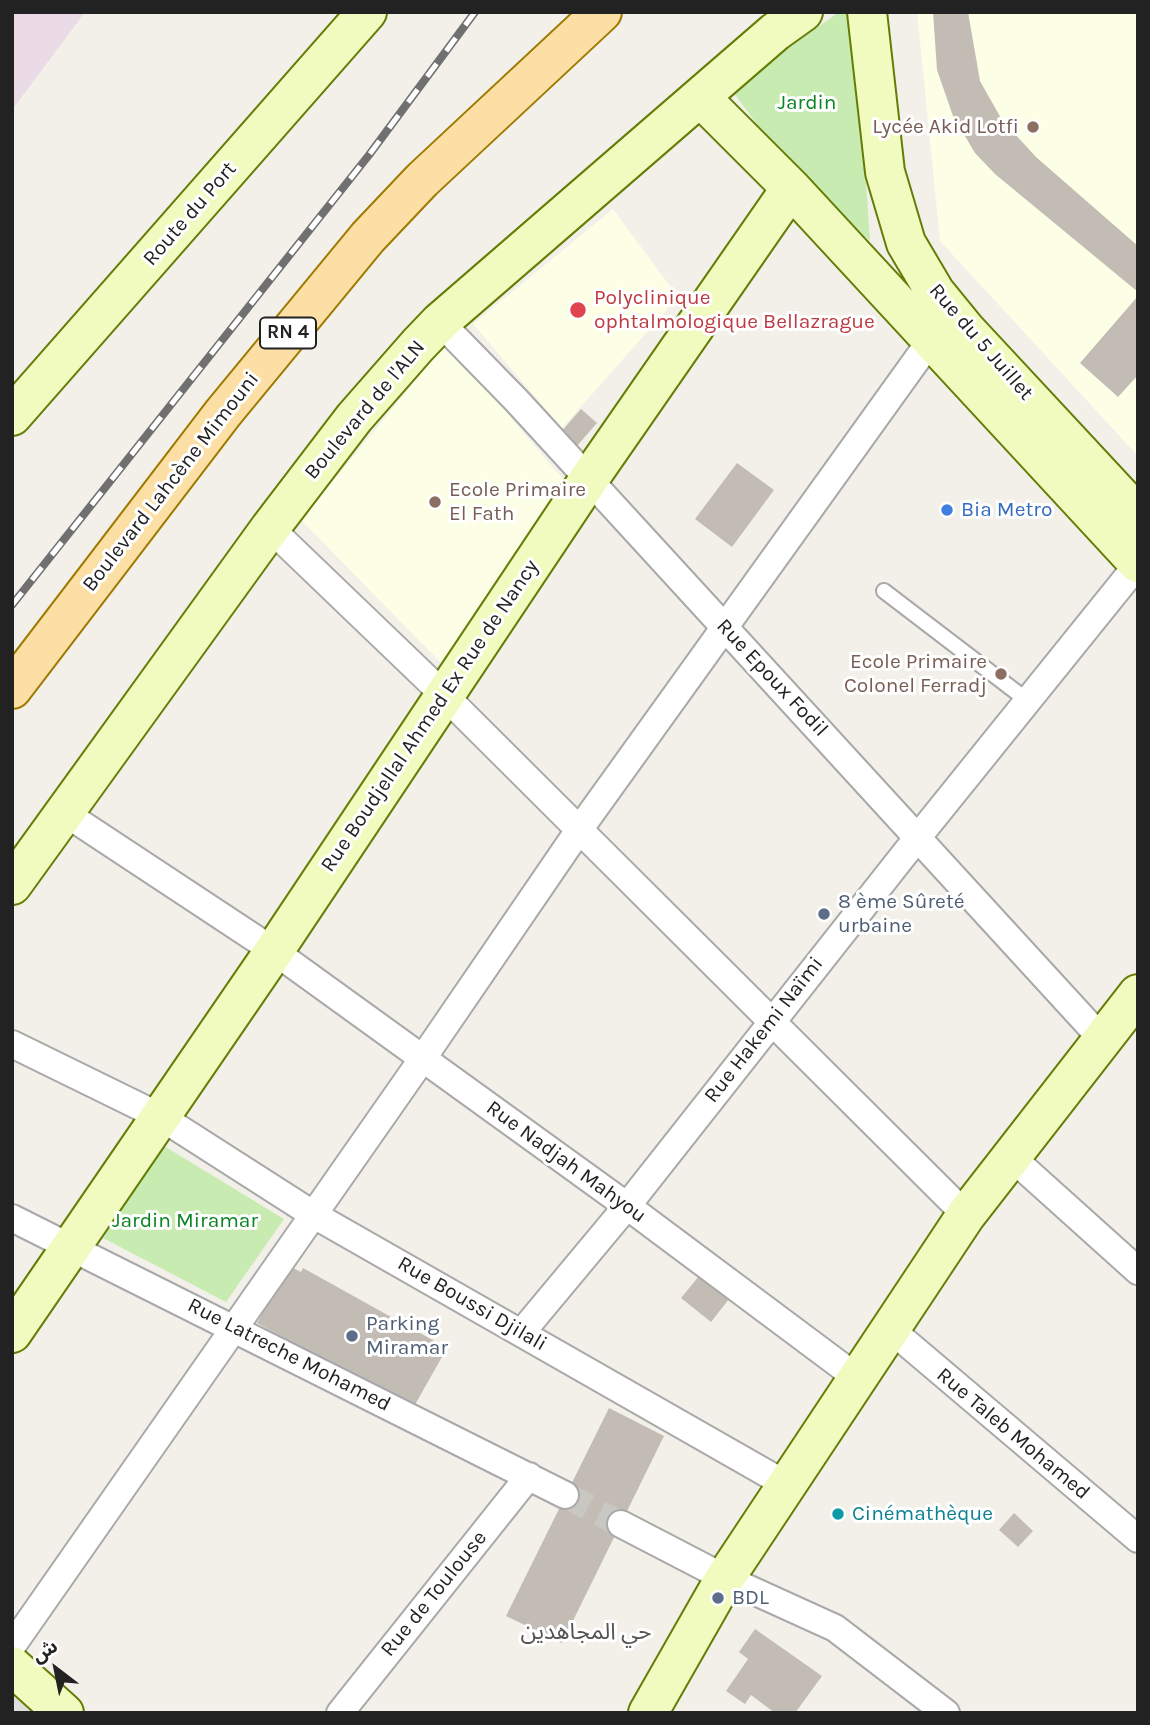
<!DOCTYPE html>
<html>
<head>
<meta charset="utf-8">
<style>
  body { margin:0 }
  #map { position:relative; width:1150px; height:1725px; overflow:hidden; background:#f2f0e9; font-family:Karla,"Noto Sans Arabic",sans-serif }
  canvas { display:block }
  .frame { position:absolute; inset:0; border:14px solid #222; pointer-events:none }
  .north { position:absolute; left:21px; top:1634px; width:70px; height:70px; -webkit-text-stroke:5px #fff; paint-order:stroke; rotate:328deg; font-size:19px; font-weight:700; line-height:28px; text-align:center; color:#222 }
  .north::after { content:''; display:block; margin:auto; width:24px; height:32px; background:#222; clip-path:polygon(50% 0,100% 100%,50% 72%,0 100%) }
</style>
</head>
<body>
<div id="map">
<canvas width="1150" height="1725"></canvas>
<div class="frame"></div>
<div class="north">ش</div>
</div>
<script>
const c = document.querySelector('canvas').getContext('2d');
c.lineJoin = 'round';
function fillPath(path, color) {
  c.fillStyle = color;
  c.fill(path, 'evenodd');
}
function toPath(rows) {
  const path = new Path2D();
  for (const r of rows) {
    path.moveTo(r[0], r[1]);
    for (let i = 2; i < r.length; i += 2) path.lineTo(r[i], r[i + 1]);
  }
  return path;
}
function trace(path, color, width, dash) {
  c.strokeStyle = color;
  c.lineWidth = width;
  c.lineCap = dash ? 'butt' : 'round';
  c.setLineDash(dash || []);
  c.stroke(path);
}
function label(font, color, halo, rows, align = 'center') {
  c.font = font + ' Karla,"Noto Sans Arabic",sans-serif';
  c.lineWidth = 6;
  c.setLineDash([]);
  c.textBaseline = 'middle';
  c.strokeStyle = halo;
  c.fillStyle = color;
  for (const [text, x, y, turn = 0] of rows) {
    c.save();
    c.translate(x, y);
    c.rotate((+turn || 0) * Math.PI / 180);
    c.textAlign = isNaN(turn) ? turn : align;
    if (halo) c.strokeText(text, 0, 0);
    c.fillText(text, 0, 0);
    c.restore();
  }
}
fillPath(toPath([
  [12,1695,33,1713,12,1713]
]), '#e0dfdf');
fillPath(toPath([
  [12,12,85,12,12,110]
]), '#ebdbe6');
fillPath(toPath([
  [917,12,1138,12,1138,456,940,241],
  [613,209,678,297,562,428,473,324],
  [447,342,567,484,442,664,301,520]
]), '#fcffe5');
fillPath(toPath([
  [839,12,847,12,861,110,870,241,778,153,731,89],
  [164,1146,284,1219,226,1302,103,1238]
]), '#c7ebb0');
fillPath(toPath([
  [933,12,968,12,980,81,1002,120,1036,157,1138,246,1138,292,995,174,975,153,953,116,937,70],
  [1138,296,1138,375,1118,397,1080,363],
  [581,409,597,423,576,447,560,433],
  [737,463,774,490,732,547,695,519],
  [289,1266,301,1272,303,1268,447,1348,412,1410,257,1323],
  [699,1276,729,1299,711,1322,681,1298],
  [609,1408,664,1436,562,1643,506,1616],
  [1014,1513,1033,1531,1018,1547,999,1530],
  [755,1629,822,1676,795,1713,775,1713,751,1695,745,1704,726,1691,748,1659,739,1652]
]), '#c3bcb5');
trace(toPath([
  [565,1495,621,1524]
]), '#c8c7c1', 26, [26, 13]);
const lane = toPath([
  [884,591,1028,701]
]);
const street = toPath([
  [440,322,517,401,1101,1038],
  [270,528,443,694,966,1215],
  [65,813,274,951,627,1206,856,1377],
  [12,1044,161,1117,314,1215,787,1485],
  [1009,1155,1138,1271],
  [12,1218,565,1495],
  [889,1328,1138,1539],
  [522,1332,627,1206,918,837,1138,564],
  [621,1524,725,1578,835,1628,946,1713],
  [12,1646,423,1058,579,830,931,340],
  [340,1713,529,1476]
]);
const secondary = toPath([
  [867,12,885,172,906,243,935,292,966,330,1138,515],
  [701,98,791,188,1138,563],
  [12,416,367,12],
  [12,885,270,528,354,418,418,345,440,322,775,32,803,12],
  [12,1333,274,951,589,479,791,188],
  [12,1666,64,1713],
  [648,1713,725,1578,966,1215,1138,994]
]);
const primary = toPath([
  [12,689,223,413,368,237,422,180,602,12]
]);
trace(lane, '#a9a9a9', 18);
trace(street, '#a9a9a9', 30);
trace(secondary, '#647d05', 42);
trace(primary, '#9f7a00', 42);
trace(lane, '#fff', 14);
trace(street, '#fff', 26);
trace(secondary, '#f1fabf', 38);
trace(primary, '#fcdfa4', 38);
const rail = toPath([
  [12,605,369,155,475,12]
]);
trace(rail, '#707070', 8);
trace(rail, '#fff', 5, [16]);
for (const [x, y, r, color] of [
  [1033,127,7,"#8d6e63"],
  [578,310,9,"#e0444e"],
  [435,502,7,"#8d6e63"],
  [947,510,7,"#3f7fe0"],
  [1001,674,7,"#8d6e63"],
  [824,914,7,"#5c6f8a"],
  [352,1336,7,"#5c6f8a"],
  [838,1514,7,"#0f9aa8"],
  [718,1598,7,"#5c6f8a"]
]) {
  const dot = new Path2D();
  dot.arc(x, y, r, 0, 2 * Math.PI);
  c.fillStyle = color;
  c.fill(dot);
  trace(dot, '#fff', 2.5);
}
for (const [x, y, w] of [
  [288,333,56]
]) {
  const box = new Path2D();
  box.roundRect(x - w / 2, y - 15.5, w, 31, 5);
  c.fillStyle = '#fff';
  c.fill(box);
  trace(box, '#222', 2);
}
label('bold 19px', '#222', null, [
  ["RN 4",288,333]
]);
label('21px', '#0c8422', '#fff', [
  ["Jardin",807,103],
  ["Jardin Miramar",185,1221]
]);
label('21px', '#785e54', '#fff', [
  ["Lycée Akid Lotfi",1019,127],
  ["Ecole Primaire",449,490,"left"],
  ["El Fath",449,514,"left"],
  ["Ecole Primaire",987,662],
  ["Colonel Ferradj",987,686]
], 'right');
label('21px', '#222', '#fff', [
  ["Route du Port",190,214,-49],
  ["Rue du 5 Juillet",981,342,49],
  ["Boulevard de l'ALN",365,410,-50],
  ["Boulevard Lahcène Mimouni",171,482,-52],
  ["Rue Epoux Fodil",772,678,47],
  ["Rue Boudjellal Ahmed Ex Rue de Nancy",430,716,-56],
  ["Rue Hakemi Naïmi",764,1030,-52],
  ["Rue Nadjah Mahyou",566,1162,36],
  ["Rue Boussi Djilali",472,1304,30],
  ["Rue Latreche Mohamed",289,1355,27],
  ["Rue Taleb Mohamed",1013,1434,40],
  ["Rue de Toulouse",434,1594,-51]
]);
label('21px', '#be3a42', '#fff', [
  ["Polyclinique",594,298],
  ["ophtalmologique Bellazrague",594,322]
], 'left');
label('21px', '#366cbe', '#fff', [
  ["Bia Metro",961,510]
], 'left');
label('21px', '#4e5e75', '#fff', [
  ["8 ème Sûreté",838,902],
  ["urbaine",838,926],
  ["Parking",366,1324],
  ["Miramar",366,1348],
  ["BDL",732,1598]
], 'left');
label('21px', '#0d838f', '#fff', [
  ["Cinémathèque",852,1514]
], 'left');
label('23px', '#555', '#fff', [
  ["حي المجاهدين",586,1632]
]);
</script>
</body>
</html>
